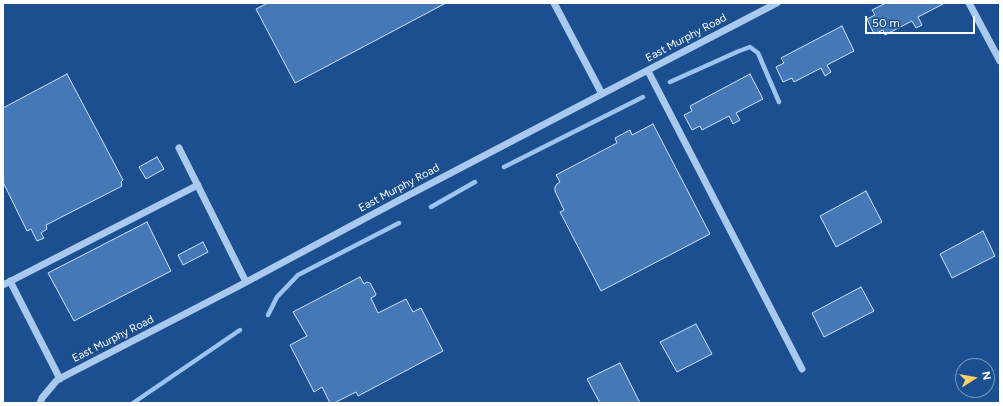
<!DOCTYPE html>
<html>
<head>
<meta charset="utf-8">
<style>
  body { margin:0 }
  #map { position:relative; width:1003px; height:406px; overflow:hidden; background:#1b4f8f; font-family:Figtree,sans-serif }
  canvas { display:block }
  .frame { position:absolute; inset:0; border:4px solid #fff; pointer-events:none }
  .north { position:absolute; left:955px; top:358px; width:40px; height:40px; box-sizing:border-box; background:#1b4f8f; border:1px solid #7695bc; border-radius:50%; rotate:79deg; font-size:11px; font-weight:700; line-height:16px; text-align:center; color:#fff }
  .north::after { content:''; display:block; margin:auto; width:14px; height:18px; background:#ffd166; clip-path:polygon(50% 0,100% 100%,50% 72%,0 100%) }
  .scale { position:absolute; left:865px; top:16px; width:110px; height:18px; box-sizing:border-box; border:2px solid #fff; border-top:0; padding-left:5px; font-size:12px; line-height:14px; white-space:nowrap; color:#fff; -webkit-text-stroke:3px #1b4f8f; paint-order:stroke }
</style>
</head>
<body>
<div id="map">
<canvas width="1003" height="406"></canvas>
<div class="frame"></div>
<div class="north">N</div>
<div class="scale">50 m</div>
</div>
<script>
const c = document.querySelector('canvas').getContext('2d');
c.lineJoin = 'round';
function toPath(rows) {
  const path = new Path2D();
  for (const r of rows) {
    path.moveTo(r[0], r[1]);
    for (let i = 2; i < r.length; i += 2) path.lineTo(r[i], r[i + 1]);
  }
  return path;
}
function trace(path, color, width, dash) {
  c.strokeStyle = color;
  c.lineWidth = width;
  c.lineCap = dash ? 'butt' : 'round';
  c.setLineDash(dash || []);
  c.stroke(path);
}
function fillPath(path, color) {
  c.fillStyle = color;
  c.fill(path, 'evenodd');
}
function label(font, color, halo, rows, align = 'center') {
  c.font = font + ' Figtree,sans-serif';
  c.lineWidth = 3.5;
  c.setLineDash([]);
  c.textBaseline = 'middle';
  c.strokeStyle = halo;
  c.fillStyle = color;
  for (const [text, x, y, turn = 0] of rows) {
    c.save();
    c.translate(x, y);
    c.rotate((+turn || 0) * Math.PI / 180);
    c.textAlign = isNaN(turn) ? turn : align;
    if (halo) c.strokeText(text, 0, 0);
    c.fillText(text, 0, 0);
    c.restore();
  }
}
trace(toPath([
  [670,82,739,51,750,47,758,53,779,102],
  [504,167,643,97],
  [431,207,475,182],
  [268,315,277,297,298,275,399,223],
  [133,403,240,330]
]), '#9cc4f0', 4.5);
const building = toPath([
  [268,3,446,3,295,83,256,9,268,3],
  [886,3,945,3,918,17,922,25,916,28,912,21,885,35,883,30,874,34,867,19,875,15,872,10,886,3],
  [842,26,854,51,827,65,831,72,825,76,821,68,794,82,792,78,783,82,776,67,784,63,781,58,842,26],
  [67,74,123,180,121,182,122,186,46,225,47,229,41,233,44,238,37,241,31,229,27,231,3,182,3,108,67,74],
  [750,74,763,99,736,113,740,120,733,124,729,116,702,130,700,126,692,130,684,115,692,111,690,106,750,74],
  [653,124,710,234,601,291,560,212,564,210,555,191,555,187,557,184,560,182,556,175,617,143,615,138,630,130,632,135,653,124],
  [157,157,164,169,146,179,139,167,157,157],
  [866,191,882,222,836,247,820,216,866,191],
  [147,222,171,271,74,321,48,273,147,222],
  [983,231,995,256,952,278,940,254,983,231],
  [203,242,208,252,183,265,178,255,203,242],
  [360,277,364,284,367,282,370,283,376,294,375,296,371,298,378,313,406,299,413,312,421,308,443,351,358,396,356,392,334,403,330,403,322,387,314,392,290,345,307,336,293,312,360,277],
  [861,287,874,311,824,337,812,313,861,287],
  [696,324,712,354,677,372,660,342,696,324],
  [620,363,640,403,600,403,587,379,620,363]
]);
fillPath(building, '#4478b7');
trace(building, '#cfe3fa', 1);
trace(toPath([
  [554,3,602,94],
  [969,3,1000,61],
  [648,71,802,369],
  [179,148,246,282],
  [10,281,60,379],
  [3,285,198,185],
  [40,403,42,398,57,380,235,288,405,197,602,94,777,3]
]), '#a9c9ee', 7);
label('11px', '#fff', '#1b4f8f', [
  ["East Murphy Road",686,38,-28],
  ["East Murphy Road",399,188,-28],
  ["East Murphy Road",113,339,-27]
]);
</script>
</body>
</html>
